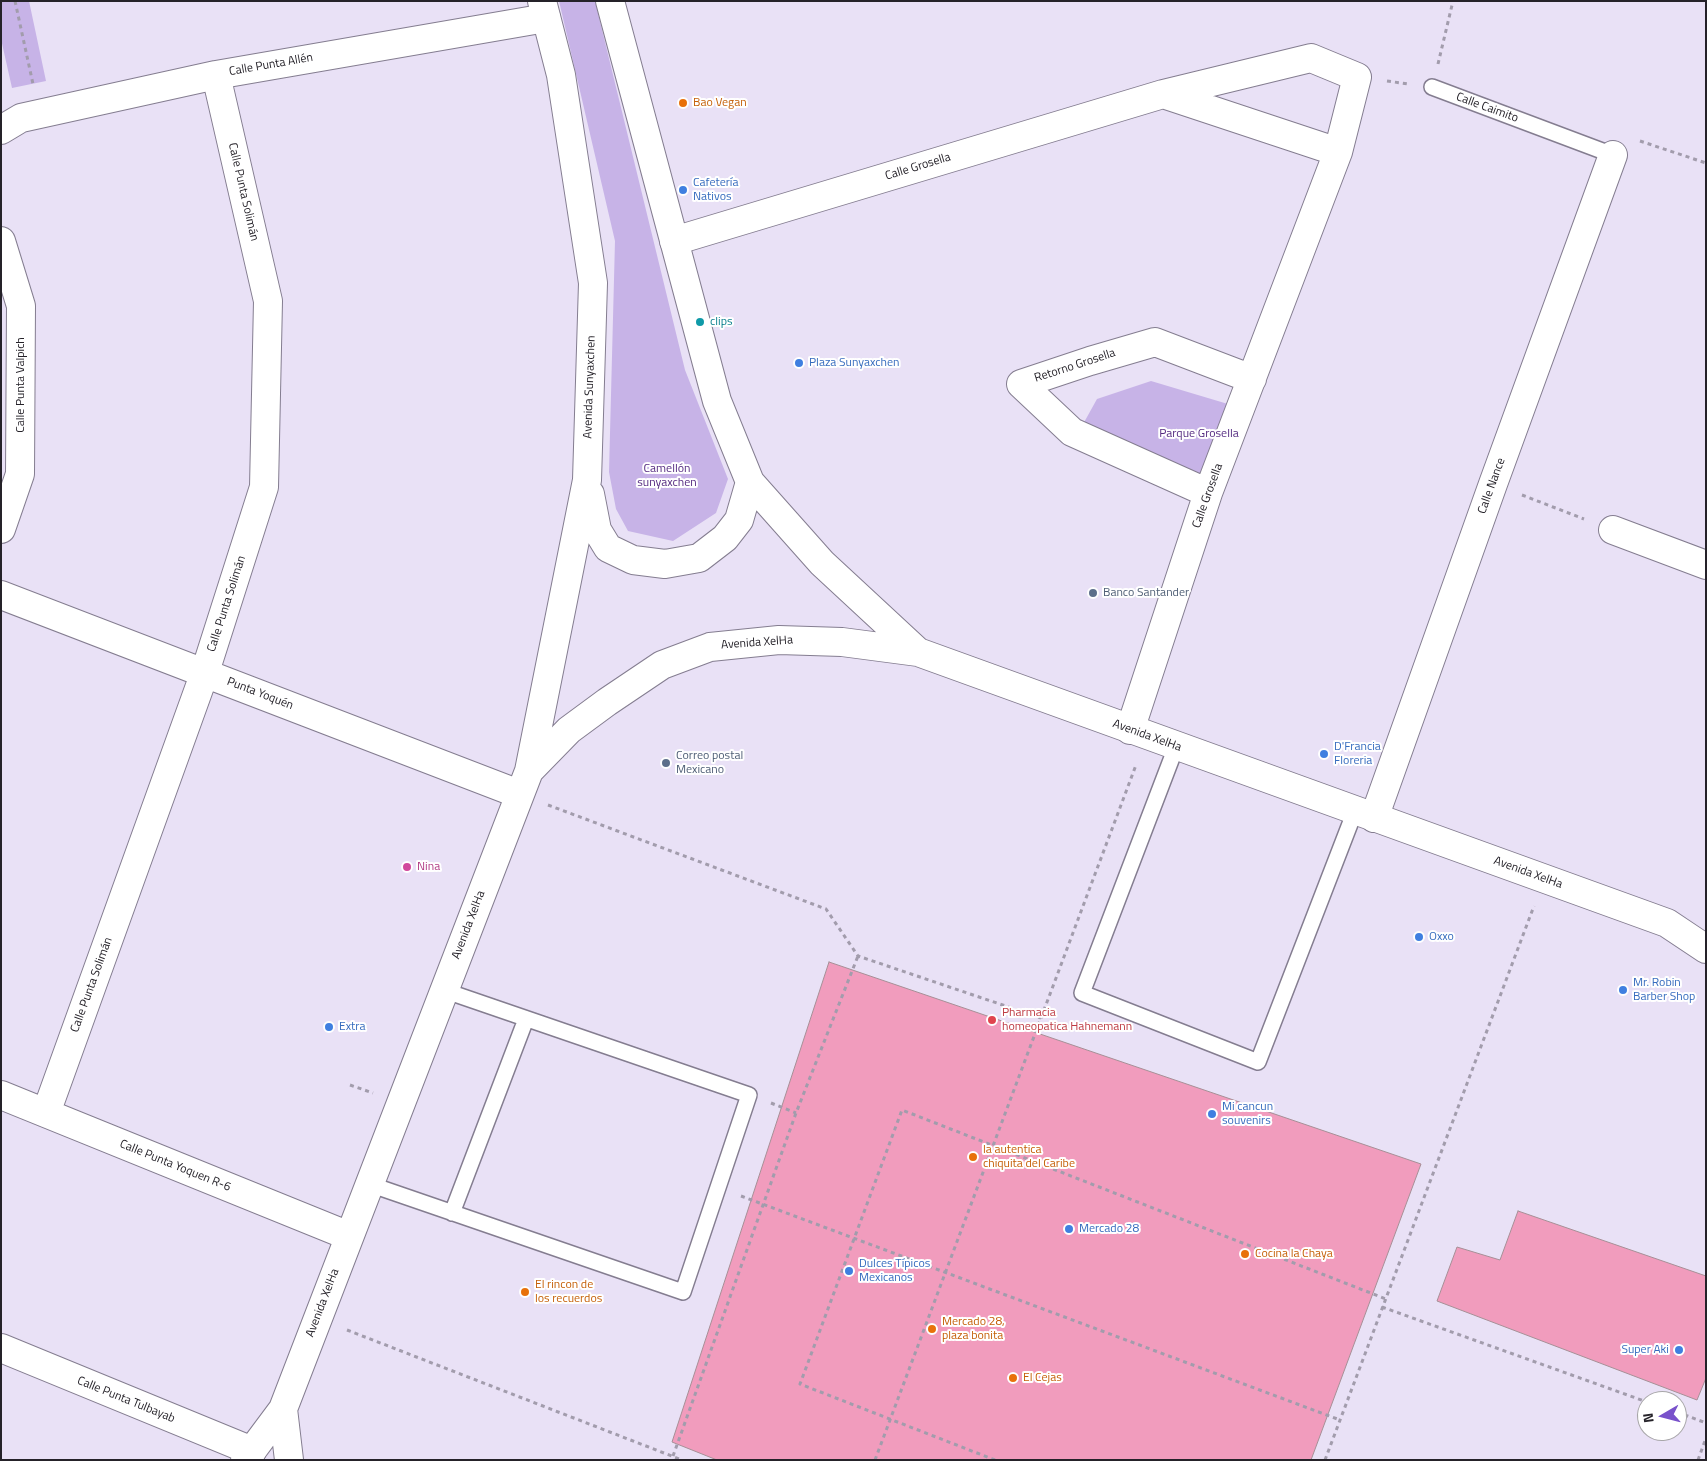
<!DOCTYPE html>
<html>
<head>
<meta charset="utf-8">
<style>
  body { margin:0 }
  #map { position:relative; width:1707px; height:1461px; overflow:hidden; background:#e9e1f6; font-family:"Titillium Web",sans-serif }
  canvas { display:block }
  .frame { position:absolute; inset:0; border:2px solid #252229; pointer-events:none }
  .north { position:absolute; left:1637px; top:1391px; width:50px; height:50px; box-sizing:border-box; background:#fff; border:1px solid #a8a7a9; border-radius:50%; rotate:262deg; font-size:14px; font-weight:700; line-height:20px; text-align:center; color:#252229 }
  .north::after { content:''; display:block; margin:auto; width:18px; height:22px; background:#7952cb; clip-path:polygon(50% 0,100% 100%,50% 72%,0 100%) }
</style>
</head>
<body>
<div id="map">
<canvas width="1707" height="1461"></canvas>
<div class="frame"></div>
<div class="north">N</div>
</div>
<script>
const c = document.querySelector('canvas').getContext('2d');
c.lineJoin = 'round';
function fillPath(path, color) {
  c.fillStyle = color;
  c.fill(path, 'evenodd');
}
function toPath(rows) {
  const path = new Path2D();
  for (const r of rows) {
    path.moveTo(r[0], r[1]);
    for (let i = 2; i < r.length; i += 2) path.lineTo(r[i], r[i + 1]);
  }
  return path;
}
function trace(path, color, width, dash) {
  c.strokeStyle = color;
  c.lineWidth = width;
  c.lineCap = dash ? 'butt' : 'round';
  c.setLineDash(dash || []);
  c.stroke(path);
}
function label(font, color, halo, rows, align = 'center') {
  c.font = font + ' "Titillium Web",sans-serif';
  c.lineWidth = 4;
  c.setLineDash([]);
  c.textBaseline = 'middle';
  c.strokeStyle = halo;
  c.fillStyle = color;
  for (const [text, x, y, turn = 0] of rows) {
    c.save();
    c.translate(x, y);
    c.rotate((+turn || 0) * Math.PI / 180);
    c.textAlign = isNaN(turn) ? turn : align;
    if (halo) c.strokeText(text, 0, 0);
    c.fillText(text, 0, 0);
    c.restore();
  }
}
fillPath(toPath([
  [1,1,29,1,46,81,12,88,1,39],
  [559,1,595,1,685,370,728,479,716,513,673,541,628,531,616,509,609,472,615,241],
  [1151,381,1248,410,1221,483,1082,426,1097,399]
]), '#c7b3e7');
const building = toPath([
  [829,962,1421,1164,1311,1460,717,1460,672,1442,829,962],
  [1518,1211,1706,1276,1706,1378,1697,1400,1437,1301,1457,1247,1500,1260,1518,1211]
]);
fillPath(building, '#f19cbd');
trace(building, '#a68f96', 1);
const service = toPath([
  [1432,87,1613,155],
  [1176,747,1082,993,1258,1062,1355,811],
  [369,1184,683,1292,749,1095,443,990],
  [452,1213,526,1019]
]);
const minor = toPath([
  [1,130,21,118,216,75,546,18],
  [1,241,21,306,20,474,1,529],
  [674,241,1163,94,1338,152],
  [1208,493,1072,432,1021,384,1090,361,1155,342,1252,379],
  [1613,530,1706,565],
  [1,595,519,794],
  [1130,730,1208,493,1338,152,1357,77,1311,58,1163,94],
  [1374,818,1493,484,1613,155],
  [1,1095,349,1236],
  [46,1113,205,672,264,487,268,301,216,75],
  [1,1348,252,1451]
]);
const tertiary = toPath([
  [610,1,717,401,750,482,822,563,918,652],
  [590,494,597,530,608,548,633,560,665,564,699,558,725,538,739,520,750,482],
  [529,771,587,480,593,283,561,75,542,1],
  [245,1460,283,1409],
  [289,1460,283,1409,529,771,569,730,607,702,662,665,710,647,779,640,842,642,918,652,1667,923,1706,949]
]);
trace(service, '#847d90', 18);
trace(minor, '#847d90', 30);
trace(tertiary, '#847d90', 30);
trace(toPath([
  [15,1,33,84],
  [1438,64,1453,1],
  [1387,81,1408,84],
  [1640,141,1706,163],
  [1522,495,1584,519],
  [548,805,826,909,858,956,1041,1018],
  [350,1085,373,1093],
  [771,1103,796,1113],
  [741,1196,1340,1420],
  [1382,1307,1647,1402],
  [347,1330,682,1460],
  [1677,1412,1706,1423],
  [673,1456,796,1113,858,956],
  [875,1460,1136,765],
  [995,1460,800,1384,902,1110,1386,1299],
  [1325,1460,1534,906],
  [1698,1460,1706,1438]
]), '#a29cac', 3, [4, 4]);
trace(service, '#fff', 15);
trace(minor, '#fff', 28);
trace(tertiary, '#fff', 28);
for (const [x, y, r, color] of [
  [683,103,5,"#e8710a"],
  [683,190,5,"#3f7fe0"],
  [700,322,5,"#0f9aa8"],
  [799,363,5,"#3f7fe0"],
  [1093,593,5,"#5c6f8a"],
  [1324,754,5,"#3f7fe0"],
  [666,763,5,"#5c6f8a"],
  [407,867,5,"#d1479c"],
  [1419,937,5,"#3f7fe0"],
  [1623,990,5,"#3f7fe0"],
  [992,1020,5,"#e0444e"],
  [329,1027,5,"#3f7fe0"],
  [1212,1114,5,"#3f7fe0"],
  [973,1157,5,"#e8710a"],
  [1069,1229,5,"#3f7fe0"],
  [1245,1254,5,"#e8710a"],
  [849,1271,5,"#3f7fe0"],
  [525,1292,5,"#e8710a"],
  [932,1329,5,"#e8710a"],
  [1679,1350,5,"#3f7fe0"],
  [1013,1378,5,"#e8710a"]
]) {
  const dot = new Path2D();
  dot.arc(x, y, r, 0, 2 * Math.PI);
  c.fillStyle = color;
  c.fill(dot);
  trace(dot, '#fff', 2);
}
label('12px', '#252229', '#fff', [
  ["Calle Punta Allén",271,65,-10],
  ["Calle Caimito",1487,108,20],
  ["Calle Grosella",918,167,-17],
  ["Calle Punta Solimán",243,192,77],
  ["Retorno Grosella",1075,366,-18],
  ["Calle Punta Valpich",21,385,-90],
  ["Avenida Sunyaxchen",590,387,-88],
  ["Calle Nance",1492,486,-70],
  ["Calle Grosella",1208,496,-70],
  ["Calle Punta Solimán",227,604,-72],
  ["Avenida XelHa",757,643,-4],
  ["Punta Yoquén",260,694,21],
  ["Avenida XelHa",1147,736,20],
  ["Avenida XelHa",1528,873,20],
  ["Avenida XelHa",469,925,-69],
  ["Calle Punta Solimán",92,985,-70],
  ["Calle Punta Yoquen R-6",175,1166,22],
  ["Avenida XelHa",323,1303,-69],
  ["Calle Punta Tulbayab",126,1400,22]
]);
label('12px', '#c56008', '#fff', [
  ["Bao Vegan",693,103],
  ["la autentica",983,1150],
  ["chiquita del Caribe",983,1164],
  ["Cocina la Chaya",1255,1254],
  ["El rincon de",535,1285],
  ["los recuerdos",535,1299],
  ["Mercado 28,",942,1322],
  ["plaza bonita",942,1336],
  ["El Cejas",1023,1378]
], 'left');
label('12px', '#366cbe', '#fff', [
  ["Cafetería",693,183],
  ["Nativos",693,197],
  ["Plaza Sunyaxchen",809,363],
  ["D'Francia",1334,747],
  ["Floreria",1334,761],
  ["Oxxo",1429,937],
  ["Mr. Robin",1633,983],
  ["Barber Shop",1633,997],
  ["Extra",339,1027],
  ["Mi cancun",1222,1107],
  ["souvenirs",1222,1121],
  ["Mercado 28",1079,1229],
  ["Dulces Típicos",859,1264],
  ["Mexicanos",859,1278],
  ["Super Aki",1669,1350,"right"]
], 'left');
label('12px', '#0d838f', '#fff', [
  ["clips",710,322]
], 'left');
label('12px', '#542a80', '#fff', [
  ["Parque Grosella",1199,434],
  ["Camellón",667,469],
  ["sunyaxchen",667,483]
]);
label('12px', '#4e5e75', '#fff', [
  ["Banco Santander",1103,593],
  ["Correo postal",676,756],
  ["Mexicano",676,770]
], 'left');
label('12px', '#b23c85', '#fff', [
  ["Nina",417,867]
], 'left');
label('12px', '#be3a42', '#fff', [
  ["Pharmacia",1002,1013],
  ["homeopatica Hahnemann",1002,1027]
], 'left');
</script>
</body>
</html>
